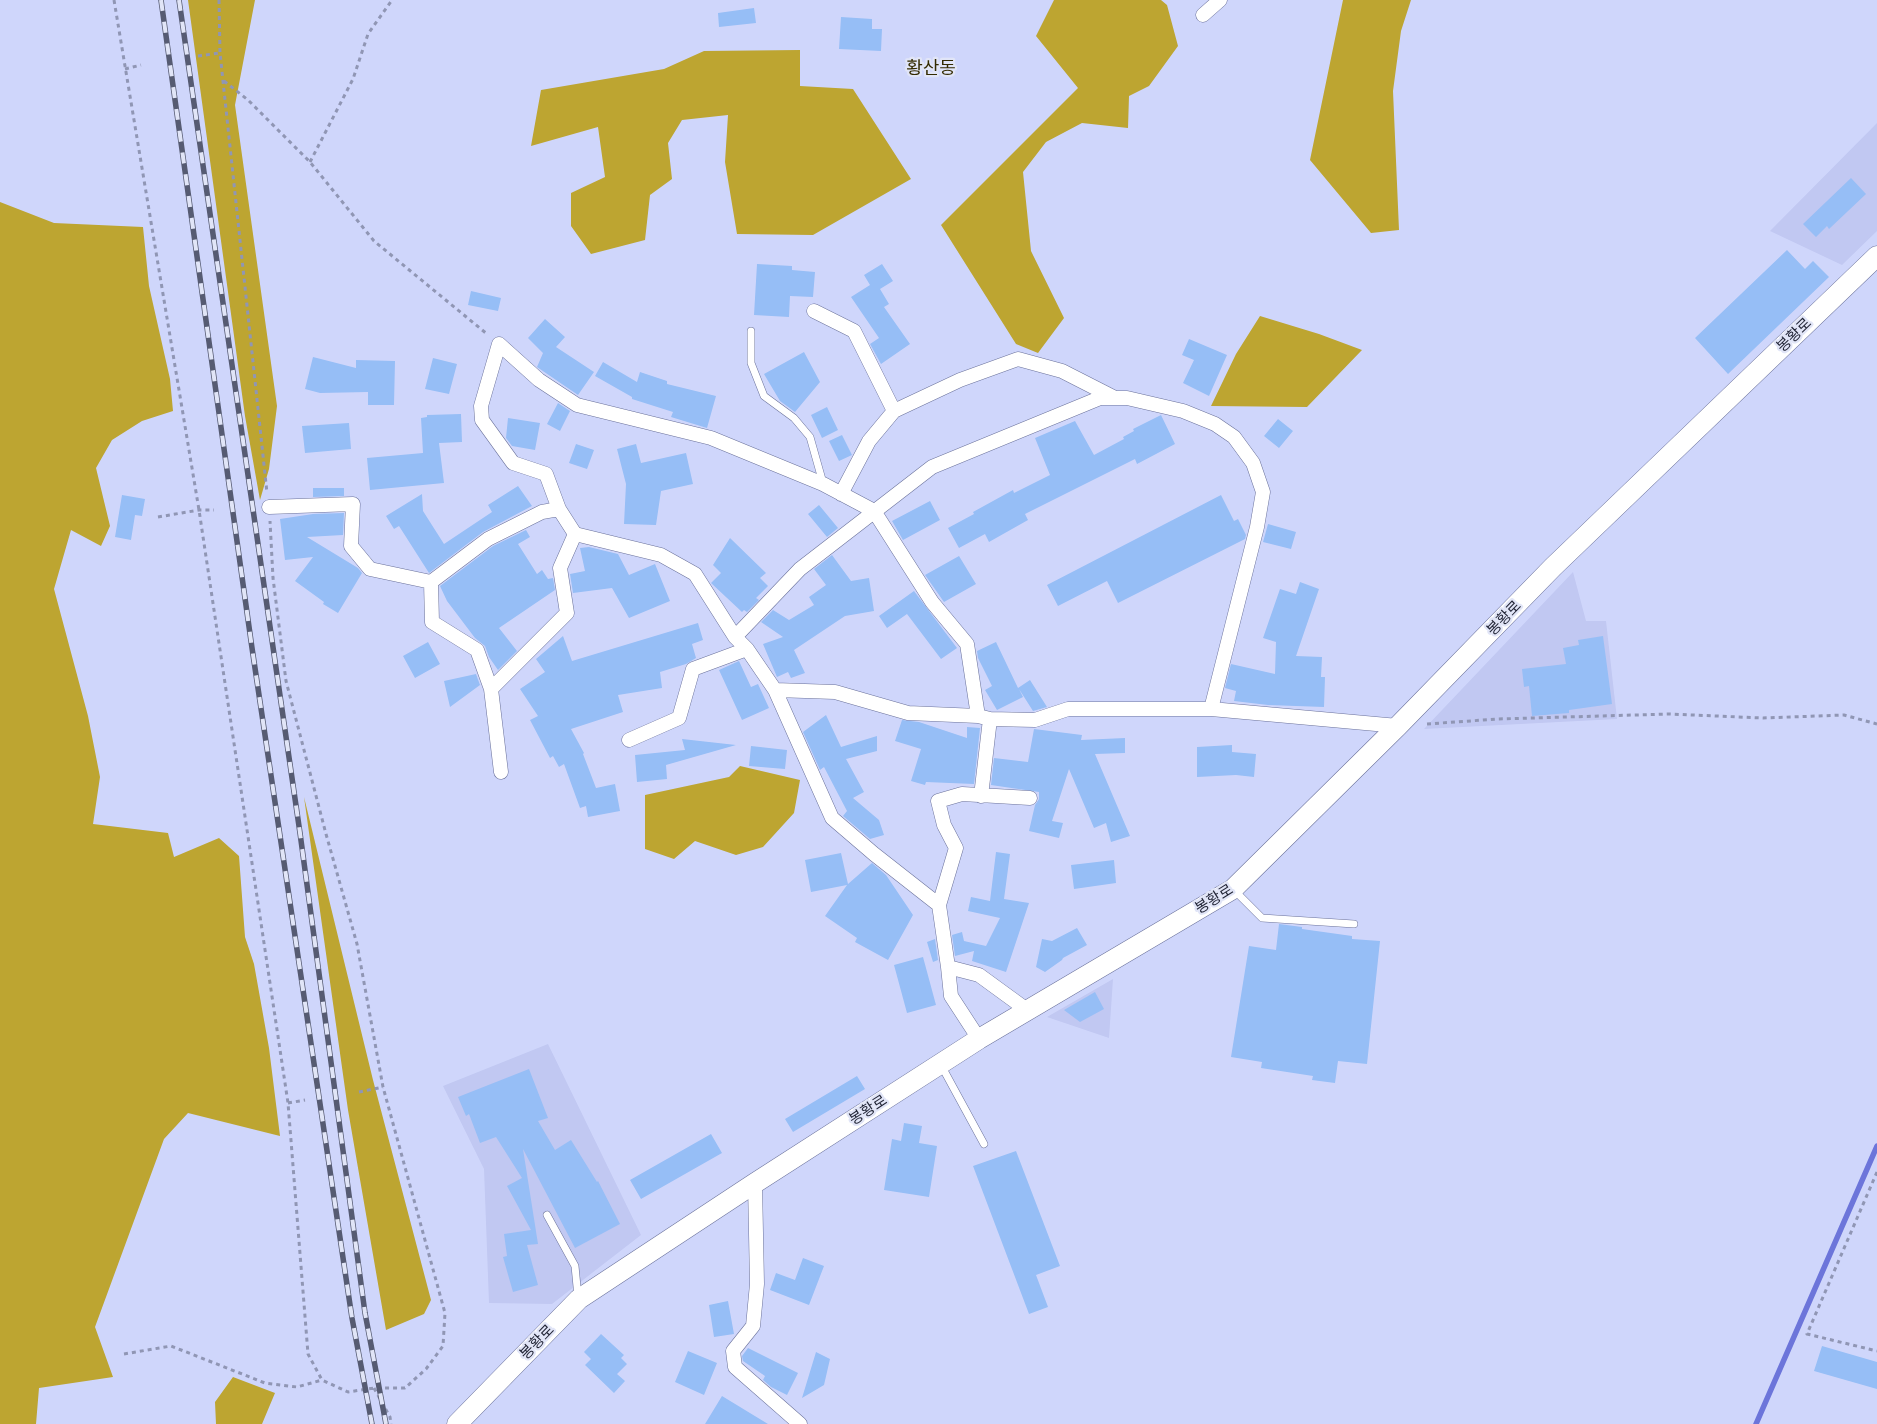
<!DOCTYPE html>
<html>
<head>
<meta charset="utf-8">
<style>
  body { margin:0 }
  canvas { display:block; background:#cfd6fb }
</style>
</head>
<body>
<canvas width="1877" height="1424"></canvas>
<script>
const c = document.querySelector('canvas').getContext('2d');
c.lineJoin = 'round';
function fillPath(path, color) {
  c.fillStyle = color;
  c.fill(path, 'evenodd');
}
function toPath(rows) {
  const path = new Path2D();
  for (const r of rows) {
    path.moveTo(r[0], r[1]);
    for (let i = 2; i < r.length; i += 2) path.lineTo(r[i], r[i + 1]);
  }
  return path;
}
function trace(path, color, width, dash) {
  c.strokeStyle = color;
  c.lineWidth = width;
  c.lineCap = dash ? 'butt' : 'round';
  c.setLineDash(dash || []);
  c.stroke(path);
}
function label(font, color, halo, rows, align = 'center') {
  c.font = font + ' Lato,"Noto Sans KR",sans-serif';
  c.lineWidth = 4.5;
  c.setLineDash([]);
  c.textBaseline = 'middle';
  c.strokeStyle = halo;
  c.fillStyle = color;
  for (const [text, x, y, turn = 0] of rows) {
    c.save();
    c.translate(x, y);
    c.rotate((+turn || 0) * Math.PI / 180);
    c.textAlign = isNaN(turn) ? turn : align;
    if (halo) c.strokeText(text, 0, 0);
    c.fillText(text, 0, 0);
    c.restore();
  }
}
fillPath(toPath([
  [1877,123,1877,231,1842,265,1770,231],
  [1573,572,1586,621,1606,621,1617,719,1424,729],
  [1113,979,1109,1038,1047,1017],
  [548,1044,641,1235,552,1304,489,1303,484,1169,443,1086]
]), '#c1c8f2');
fillPath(toPath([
  [188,0,255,0,235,105,277,406,269,469,260,500,245,416],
  [1054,0,1161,0,1167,5,1178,46,1149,86,1129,96,1128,128,1082,123,1046,142,1023,172,1031,251,1064,318,1038,353,1016,344,941,225,1078,88,1036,36],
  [1343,0,1411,0,1401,31,1393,91,1399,230,1371,233,1310,160],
  [800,50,800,86,853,89,911,179,813,235,737,234,725,162,728,115,682,120,668,143,672,179,650,195,645,240,591,254,571,226,571,193,605,177,598,127,531,146,541,90,664,69,704,51],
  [0,202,54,223,143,227,149,286,170,379,173,411,142,421,112,440,96,468,110,526,101,546,71,530,54,589,88,716,100,777,93,824,168,833,174,857,219,838,239,856,245,937,254,964,269,1048,280,1136,188,1113,164,1139,95,1327,113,1377,39,1388,36,1424,0,1424],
  [1260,316,1319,334,1362,350,1307,407,1211,406,1236,354],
  [740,766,800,780,794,813,763,847,736,855,695,841,674,859,645,849,645,795,729,777],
  [304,797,373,1080,431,1300,424,1314,386,1330,348,1110],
  [233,1377,275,1393,262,1424,216,1424,215,1402]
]), '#bda531');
trace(toPath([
  [1756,1424,1877,1146]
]), '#6c75da', 5.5);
fillPath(toPath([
  [754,8,756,23,719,27,718,13],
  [841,17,872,19,872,29,882,29,881,51,839,49],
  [1851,178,1866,194,1829,229,1827,226,1816,237,1803,224],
  [1787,250,1805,269,1813,261,1829,277,1728,374,1695,338],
  [757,264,792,266,792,270,815,272,813,297,790,296,789,317,754,315],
  [882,264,893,281,880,289,889,304,884,307,910,344,881,364,870,344,879,338,851,297,870,285,864,275],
  [471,291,501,298,498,311,468,305],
  [545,319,565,337,556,347,594,372,578,395,537,367,543,353,528,338],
  [1189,339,1227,355,1209,396,1183,383,1194,360,1182,355],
  [804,352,820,382,795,412,780,401,764,374],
  [313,357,356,368,356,360,395,361,394,405,368,405,368,392,320,393,305,389],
  [433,358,457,364,449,394,425,389],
  [603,362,637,382,640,372,667,381,667,384,716,396,707,428,671,417,673,412,632,399,632,397,595,376],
  [558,403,570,411,560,431,547,424],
  [827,407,838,430,822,438,811,415],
  [461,414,462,442,439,443,444,483,370,490,367,458,423,453,421,418,427,417,427,415],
  [1161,415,1175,444,1137,464,1135,459,1025,514,1028,520,989,542,985,534,959,548,948,528,974,514,973,512,1013,490,1014,493,1050,475,1035,438,1075,421,1094,455,1124,439,1123,437,1134,431,1133,429],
  [508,418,540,423,535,450,512,446,506,438],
  [1278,419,1293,431,1279,448,1264,436],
  [349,423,351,449,305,453,302,426],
  [842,435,852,455,839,461,829,441],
  [576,444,594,450,587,469,569,463],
  [636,444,641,463,686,453,693,484,661,491,656,525,624,524,626,484,617,449],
  [518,486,532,506,483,532,429,573,399,526,394,529,386,516,422,494,423,511,444,544,492,512,488,505],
  [313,488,344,488,344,496,313,497],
  [122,495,145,499,142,516,135,515,131,540,115,537],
  [1221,495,1234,521,1238,519,1246,535,1245,539,1118,603,1107,581,1058,606,1047,585],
  [930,501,940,520,903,540,892,521],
  [819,505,838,528,827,537,808,514],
  [344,513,343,535,307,537,358,568,362,573,338,613,323,604,324,602,295,581,313,557,285,560,280,519,313,514],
  [1268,524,1296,532,1291,549,1263,542],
  [526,530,530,537,518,544,537,574,542,570,548,579,553,578,555,590,499,628,517,651,498,670,489,657,485,646,475,638,447,601,440,586,493,546],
  [730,538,766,573,760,578,768,586,756,598,759,600,747,612,744,610,742,612,711,583,721,573,713,565],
  [589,547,618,554,629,575,655,564,670,601,629,618,612,588,573,593,570,574,585,571,580,548],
  [832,555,851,581,869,578,874,611,845,616,794,650,805,673,791,678,788,672,777,677,763,644,783,637,761,622,773,610,789,620,814,605,809,597,826,585,814,569],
  [959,556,976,584,944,602,925,575],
  [1300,582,1319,589,1296,656,1322,657,1321,677,1325,677,1324,707,1268,705,1234,701,1236,691,1225,688,1231,664,1275,674,1276,642,1263,638,1280,589,1296,594],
  [914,591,957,648,941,659,907,614,887,628,879,616],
  [698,623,703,640,692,644,696,658,686,664,660,672,662,688,618,695,623,712,571,729,584,753,583,754,596,788,615,784,620,811,588,817,586,806,580,808,564,764,559,767,553,756,550,758,530,720,538,716,520,689,545,672,536,659,563,636,572,661],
  [1603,636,1612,704,1569,710,1569,713,1532,716,1529,686,1524,687,1522,669,1566,664,1563,648,1579,645,1578,640],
  [428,642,440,664,415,678,403,656],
  [996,642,1018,688,1030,680,1047,707,1033,711,1019,689,1023,697,997,710,985,690,992,686,978,658,977,651],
  [739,661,751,687,758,684,769,708,742,720,719,670],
  [476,674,480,685,450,707,444,681],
  [826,715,841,747,877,736,877,751,846,759,864,792,853,798,879,820,884,835,870,839,843,816,847,811,824,767,820,770,803,732],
  [902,720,919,722,967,738,967,727,980,728,974,784,926,782,925,785,911,781,921,749,895,741],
  [1034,729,1082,735,1081,740,1125,738,1125,753,1095,754,1130,836,1111,842,1106,823,1094,828,1069,769,1052,821,1063,823,1059,838,1029,831,1035,805,1039,799,1039,792,991,785,994,758,1028,762],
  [682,739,736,745,666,765,667,779,637,782,635,755,685,750],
  [1232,745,1232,752,1256,754,1254,777,1236,775,1197,777,1197,747],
  [751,746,787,750,785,769,749,766],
  [996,852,1010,854,1004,899,1029,903,1006,972,972,961,974,951,955,956,952,935,962,932,964,941,986,946,1000,918,968,911,971,897,990,901],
  [841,853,848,884,872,863,886,875,913,915,888,960,855,942,857,938,825,916,847,885,811,892,805,860],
  [1114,860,1116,883,1074,889,1071,865],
  [1279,924,1302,927,1302,929,1352,936,1352,939,1380,941,1367,1064,1338,1061,1335,1083,1312,1080,1313,1076,1261,1068,1262,1062,1231,1057,1249,946,1276,950],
  [1077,928,1087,945,1063,958,1062,960,1045,972,1036,967,1042,939,1052,941],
  [935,939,938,960,933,962,927,942],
  [923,957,936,1005,907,1013,894,965],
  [1095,992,1104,1009,1080,1022,1064,1010],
  [529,1069,548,1118,538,1121,555,1150,571,1140,597,1182,598,1181,620,1224,575,1248,523,1149,538,1244,527,1245,538,1285,513,1292,503,1257,507,1256,504,1234,531,1230,507,1186,522,1178,496,1137,480,1143,469,1114,466,1116,458,1097],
  [857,1076,865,1089,793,1132,785,1119],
  [904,1123,922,1126,919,1143,937,1146,929,1197,884,1190,892,1139,901,1141],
  [711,1134,722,1153,641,1199,630,1180],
  [1016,1151,1060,1266,1036,1275,1048,1307,1029,1314,973,1166],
  [803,1258,824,1266,809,1305,770,1290,776,1273,795,1280],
  [728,1301,734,1334,714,1337,709,1305],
  [601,1334,624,1355,621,1358,627,1364,617,1374,625,1381,614,1393,585,1365,591,1359,584,1352],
  [1822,1346,1877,1362,1877,1389,1814,1371],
  [748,1348,798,1373,787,1395,771,1387,763,1380,765,1376,743,1361,742,1356],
  [688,1351,717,1363,704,1395,675,1382],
  [816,1352,830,1359,824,1385,802,1398],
  [722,1396,768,1424,705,1424]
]), '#96bef6');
const lane = toPath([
  [751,331,751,363,764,396,794,418,810,437,823,483],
  [1233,889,1262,918,1354,924],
  [941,1065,984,1144],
  [547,1215,575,1266,578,1297]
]);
const street = toPath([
  [1203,15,1220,0],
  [814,311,854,331,894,411,869,441,841,494],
  [894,411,960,380,1018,359,1062,371,1113,397],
  [269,507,353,504,351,546,370,569,431,582,488,539,542,512,559,509,575,534,661,555,695,574,735,637,747,649,775,690,832,818,874,854,939,905,948,967,979,975,1027,1010],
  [559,509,546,474,513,463,482,420,481,406,499,344,539,380,577,405,711,438,823,484,874,511,932,602,967,644,978,716],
  [431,582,432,622,477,650,491,689],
  [735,637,800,569,932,467,1100,398,1127,398,1183,411,1215,424,1234,437,1253,463,1263,492,1257,527,1211,709],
  [775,690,835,692,908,713,978,716,990,719,1035,720,1068,709,1211,709,1398,726],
  [629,740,679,718,693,669,747,649],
  [501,772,491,689,567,613,560,568,575,534],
  [981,796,990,719],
  [939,905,956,848,944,825,938,801,962,794,1030,798],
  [948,967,951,996,979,1039],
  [755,1183,757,1284,753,1326,733,1351,735,1367,800,1424]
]);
const secondary = toPath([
  [457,1424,579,1299,755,1183,979,1039,1233,889,1398,726,1553,567,1877,256]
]);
trace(lane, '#6b729b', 8);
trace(street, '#6b729b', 15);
trace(secondary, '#6b729b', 21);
trace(toPath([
  [114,0,199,510,288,1103,308,1354,322,1380,348,1392,374,1388,405,1388,426,1369,443,1346,445,1313,383,1087,357,944,326,834,286,681,273,578,270,521],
  [219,0,220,53,267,493],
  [198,56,220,53],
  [125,69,141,65],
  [224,81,248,100,310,162,374,241,487,334],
  [310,162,353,79,368,34,392,0],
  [158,517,199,510,214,510],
  [1427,724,1498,719,1669,714,1763,718,1844,715,1877,724],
  [359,1092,383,1087],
  [288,1103,305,1100],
  [1877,1172,1807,1334,1877,1351],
  [124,1354,171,1346,265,1383,297,1387,322,1380],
  [374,1388,390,1417,391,1424]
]), '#9096b4', 3, [4, 4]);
trace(lane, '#fff', 7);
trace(street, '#fff', 14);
trace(secondary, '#fff', 20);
const rail = toPath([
  [161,0,252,648,352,1318,372,1424],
  [179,0,300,833,365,1313,386,1424]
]);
trace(rail, '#565b72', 5.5);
trace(rail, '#e1e5f7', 4, [11]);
label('15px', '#1f2233', '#e1e5f7', [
  ["봉황로",1794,335,-44],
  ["봉황로",1504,618,-46],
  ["봉황로",1214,899,-32],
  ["봉황로",868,1110,-33],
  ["봉황로",537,1342,-46]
]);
label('18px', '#332a00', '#e1e5f7', [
  ["황산동",931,68]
]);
</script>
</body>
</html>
